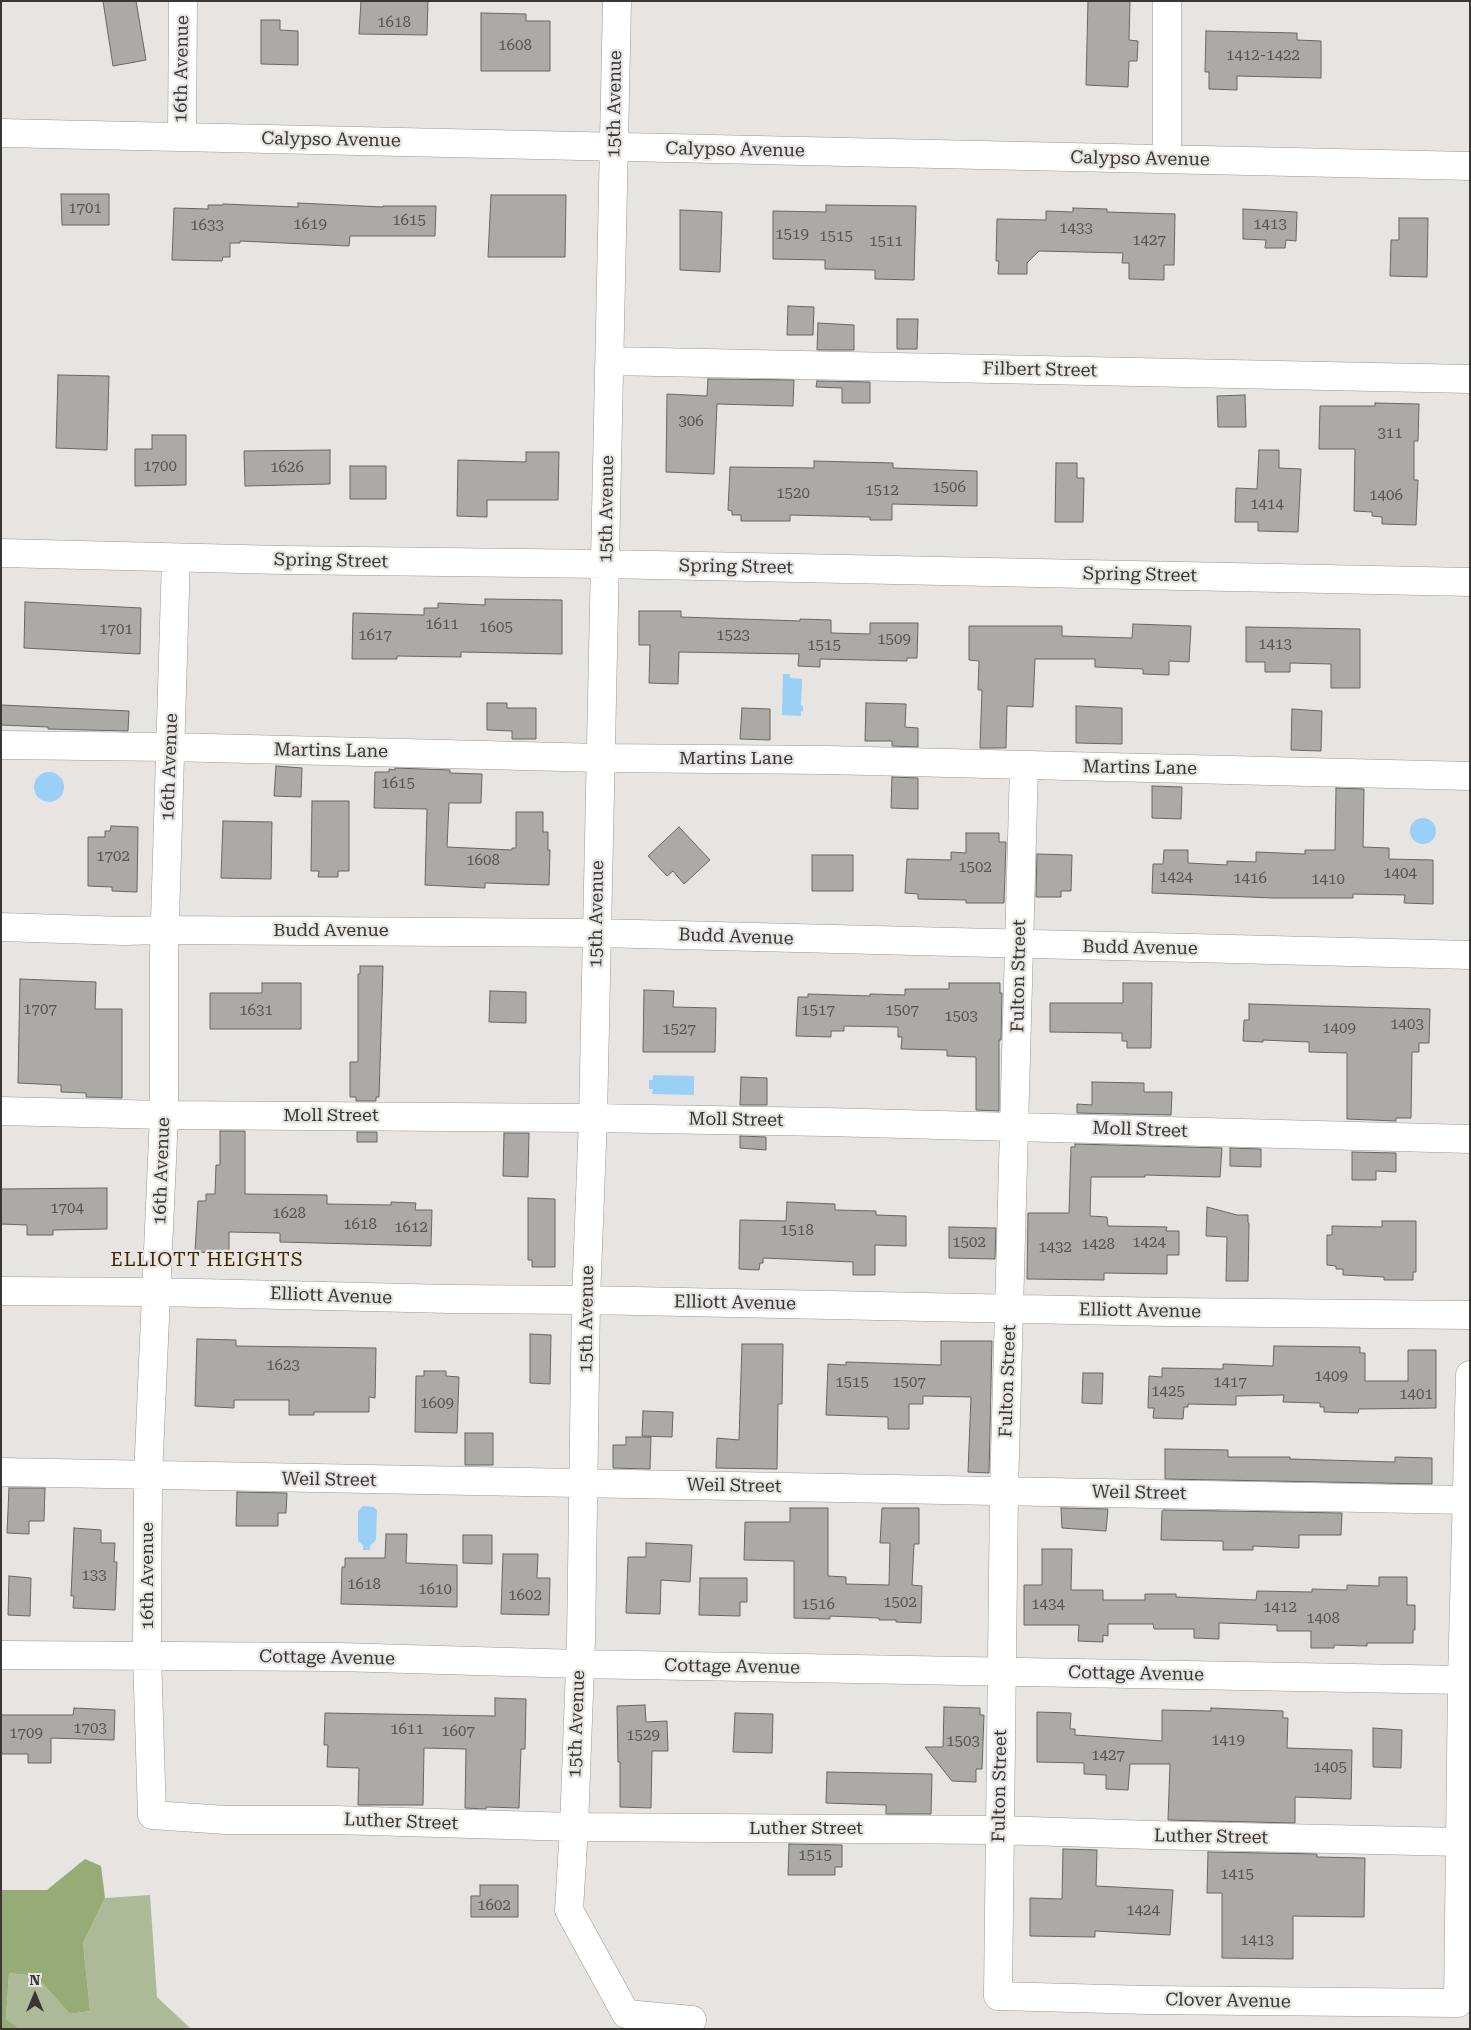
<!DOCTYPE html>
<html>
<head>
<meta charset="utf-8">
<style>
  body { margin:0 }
  #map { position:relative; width:1471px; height:2030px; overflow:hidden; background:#e7e4e2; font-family:"Roboto Serif",serif }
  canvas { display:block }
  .frame { position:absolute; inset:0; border:2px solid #383736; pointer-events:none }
  .north { position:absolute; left:10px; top:1970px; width:50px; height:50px; -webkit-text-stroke:4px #e7e4e2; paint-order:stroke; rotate:0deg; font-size:14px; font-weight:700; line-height:20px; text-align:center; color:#383736 }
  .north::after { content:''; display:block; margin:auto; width:18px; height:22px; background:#383736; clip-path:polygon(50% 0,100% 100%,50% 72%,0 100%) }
</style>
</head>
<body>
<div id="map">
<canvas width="1471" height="2030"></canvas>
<div class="frame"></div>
<div class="north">N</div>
</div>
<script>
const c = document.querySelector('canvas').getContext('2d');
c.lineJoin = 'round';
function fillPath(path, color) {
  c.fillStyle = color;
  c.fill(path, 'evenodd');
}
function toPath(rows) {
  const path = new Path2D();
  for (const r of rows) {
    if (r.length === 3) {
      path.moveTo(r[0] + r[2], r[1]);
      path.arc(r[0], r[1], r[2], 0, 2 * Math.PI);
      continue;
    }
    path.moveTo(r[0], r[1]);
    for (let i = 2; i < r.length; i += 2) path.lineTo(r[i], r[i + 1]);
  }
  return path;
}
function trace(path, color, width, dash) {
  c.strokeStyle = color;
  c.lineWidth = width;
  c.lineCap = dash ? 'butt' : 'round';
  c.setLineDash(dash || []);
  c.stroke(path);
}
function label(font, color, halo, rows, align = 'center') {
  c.font = font + ' "Roboto Serif",serif';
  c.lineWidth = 4.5;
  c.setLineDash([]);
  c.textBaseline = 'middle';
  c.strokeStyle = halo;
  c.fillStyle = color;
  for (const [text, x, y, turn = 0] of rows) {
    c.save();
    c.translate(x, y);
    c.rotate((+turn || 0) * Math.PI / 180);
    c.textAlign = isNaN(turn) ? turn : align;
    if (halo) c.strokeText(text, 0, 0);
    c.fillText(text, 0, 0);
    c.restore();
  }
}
fillPath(toPath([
  [150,1895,157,1997,191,2029,20,2029,6,2019,9,1973,36,1976,70,2014,90,2011,83,1943,105,1898]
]), '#adba98');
fillPath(toPath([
  [85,1859,101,1866,105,1898,83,1943,90,2011,70,2014,36,1976,9,1973,6,2019,20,2029,1,2029,1,1890,47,1890]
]), '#97ab76');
fillPath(toPath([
  [783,674,790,674,790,678,802,679,801,705,803,706,803,711,801,711,801,716,782,715],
  [49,787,15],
  [1423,831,13],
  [653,1075,694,1076,694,1095,652,1094,653,1089,649,1089,649,1080,653,1080],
  [363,1506,373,1507,377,1510,376,1540,370,1546,370,1550,363,1550,363,1545,358,1541,358,1511]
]), '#9bd0f6');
const building = toPath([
  [103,1,136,1,146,60,113,66,103,1],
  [361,1,428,1,427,35,359,34,361,1],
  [1088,1,1130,1,1129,40,1138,41,1137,61,1129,61,1128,87,1086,85,1088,1],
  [481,13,526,14,526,21,550,21,550,71,481,71,481,13],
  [261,20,280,20,280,30,298,31,298,65,261,64,261,20],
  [1206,31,1297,33,1297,40,1321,41,1321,78,1237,76,1237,90,1209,89,1209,72,1205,72,1206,31],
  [61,194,109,194,109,225,62,225,61,194],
  [491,195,566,195,565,257,488,257,491,195],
  [298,203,383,207,383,206,436,206,435,236,350,236,349,246,240,241,240,243,230,243,230,257,223,257,222,261,172,260,174,208,208,209,208,205,223,205,223,204,298,207,298,203],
  [826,205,916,206,914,280,875,279,875,270,825,269,825,260,773,259,773,211,826,212,826,205],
  [1073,208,1107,209,1107,212,1175,214,1174,265,1164,265,1164,280,1129,279,1129,263,1122,263,1123,253,1039,251,1027,263,1027,274,998,274,999,261,996,261,997,219,1046,220,1046,211,1073,212,1073,208],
  [1243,209,1297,212,1296,241,1286,240,1285,248,1265,248,1266,240,1243,239,1243,209],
  [680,210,722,212,720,272,680,270,680,210],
  [1399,218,1428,218,1427,277,1390,276,1391,240,1399,240,1399,218],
  [788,306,814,307,813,335,787,335,788,306],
  [897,319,918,319,917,349,897,349,897,319],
  [818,323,854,325,854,350,817,350,818,323],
  [58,375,109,376,107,450,56,448,58,375],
  [708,379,794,380,793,406,717,404,714,474,666,472,667,394,707,396,708,379],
  [817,381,870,382,870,403,842,403,842,388,816,387,817,381],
  [1245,395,1246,427,1218,427,1217,396,1245,395],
  [1375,403,1419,404,1418,441,1414,441,1414,480,1418,480,1416,525,1382,524,1382,517,1372,516,1372,512,1354,511,1355,449,1319,449,1320,406,1375,406,1375,403],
  [152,435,186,435,186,485,135,486,135,449,152,449,152,435],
  [330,450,330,484,245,486,244,451,330,450],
  [1259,450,1279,450,1279,468,1301,469,1298,532,1258,531,1258,522,1235,522,1236,488,1257,489,1259,450],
  [526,452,559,452,558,500,487,500,487,517,457,516,458,460,526,462,526,452],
  [814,461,893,463,893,468,977,471,977,506,892,504,892,520,870,520,870,517,790,515,790,521,741,521,741,515,732,515,732,511,728,510,730,467,814,468,814,461],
  [1056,463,1077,463,1077,478,1084,478,1083,522,1055,522,1056,463],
  [350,466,386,466,386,499,350,499,350,466],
  [485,599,562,600,562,654,461,652,461,657,397,656,397,659,352,659,353,613,424,615,424,608,438,608,438,603,485,605,485,599],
  [25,602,141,608,140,654,24,648,25,602],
  [639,611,681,611,681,617,800,621,800,619,831,620,831,633,870,634,870,623,918,623,917,658,907,658,907,661,820,659,820,667,798,666,799,654,679,652,678,684,649,683,650,645,639,645,639,611],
  [1133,624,1191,626,1189,662,1169,661,1169,675,1143,674,1143,669,1095,667,1095,659,1035,659,1033,707,1007,706,1006,748,980,748,982,690,978,690,979,661,969,660,969,626,1062,626,1062,636,1132,638,1133,624],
  [1246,627,1360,629,1360,688,1331,688,1331,664,1290,663,1290,672,1265,672,1265,662,1246,662,1246,627],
  [487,703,507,703,507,708,536,708,536,739,512,739,512,731,487,730,487,703],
  [866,703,906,704,905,727,918,728,918,747,892,746,892,741,865,741,866,703],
  [1,705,129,711,128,731,48,729,48,727,1,725,1,705],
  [1076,706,1122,708,1122,744,1076,743,1076,706],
  [742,708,770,709,770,740,740,739,742,708],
  [1292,709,1322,711,1321,751,1291,750,1292,709],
  [276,766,302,768,301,797,274,796,276,766],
  [395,768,450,770,450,773,482,774,481,803,449,803,447,847,512,850,512,848,516,848,516,812,543,812,543,832,548,832,548,850,550,850,549,885,485,883,485,888,425,885,427,809,374,808,375,772,389,772,389,769,395,770,395,768],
  [892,777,918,778,918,809,891,808,892,777],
  [1152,786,1182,787,1181,819,1152,818,1152,786],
  [1336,788,1364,789,1363,847,1389,848,1389,859,1433,860,1433,904,1404,903,1405,895,1353,894,1353,898,1273,898,1152,893,1153,864,1163,864,1164,850,1188,850,1188,863,1227,865,1227,861,1256,862,1256,852,1305,854,1305,850,1335,850,1336,788],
  [312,801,349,801,349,871,338,871,338,877,318,877,319,871,311,871,312,801],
  [223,821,272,822,271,879,221,878,223,821],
  [111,826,138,827,137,892,112,891,112,887,88,886,88,837,105,837,105,831,110,831,111,826],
  [679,827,710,860,684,884,673,871,667,876,648,856,679,827],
  [966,833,999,833,999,842,1006,842,1004,903,966,903,966,900,918,899,918,894,905,893,907,859,951,860,951,852,966,853,966,833],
  [1037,854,1072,855,1071,891,1061,891,1061,897,1036,897,1037,854],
  [812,855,853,855,853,891,812,891,812,855],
  [360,966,383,966,379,1097,376,1097,376,1101,356,1101,356,1097,350,1097,350,1062,358,1062,358,974,360,974,360,966],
  [20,979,96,982,95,1009,122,1009,122,1098,86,1097,86,1093,61,1092,61,1085,18,1083,20,979],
  [262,983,301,983,301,1029,210,1029,210,993,262,993,262,983],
  [949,983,1000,983,1000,993,1002,993,1001,1040,999,1040,999,1111,976,1110,976,1057,947,1056,947,1050,901,1049,902,1037,898,1037,898,1027,844,1026,844,1031,831,1031,831,1037,796,1036,798,997,808,997,808,994,870,996,870,994,905,995,905,989,949,989,949,983],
  [1123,983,1152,983,1151,1048,1127,1048,1127,1041,1122,1041,1122,1033,1050,1032,1050,1003,1123,1003,1123,983],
  [644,990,674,991,673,1007,716,1008,715,1052,643,1052,644,990],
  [490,991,526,992,526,1023,489,1022,490,991],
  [1249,1004,1430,1009,1429,1043,1419,1043,1419,1052,1412,1052,1411,1118,1396,1118,1396,1121,1347,1119,1347,1053,1309,1052,1309,1042,1263,1040,1263,1042,1243,1041,1244,1020,1249,1020,1249,1004],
  [741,1077,767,1078,767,1105,740,1105,741,1077],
  [1092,1082,1144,1083,1144,1092,1172,1092,1171,1115,1077,1113,1077,1104,1092,1105,1092,1082],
  [220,1131,245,1131,245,1194,327,1195,327,1204,391,1205,391,1202,416,1203,415,1210,432,1210,431,1246,280,1242,280,1233,229,1232,229,1253,195,1252,198,1201,206,1201,206,1194,215,1194,216,1165,220,1165,220,1131],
  [357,1132,377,1132,377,1142,357,1142,357,1132],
  [504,1133,529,1133,528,1177,503,1176,504,1133],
  [740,1136,766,1137,766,1150,740,1148,740,1136],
  [1075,1144,1222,1148,1220,1177,1145,1175,1145,1177,1091,1177,1090,1216,1107,1217,1108,1226,1167,1227,1166,1231,1179,1231,1179,1255,1167,1255,1167,1274,1104,1273,1104,1280,1027,1279,1028,1213,1069,1213,1071,1147,1075,1147,1075,1144],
  [1230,1148,1261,1149,1261,1167,1230,1166,1230,1148],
  [1352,1152,1396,1153,1396,1172,1376,1171,1376,1180,1352,1180,1352,1152],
  [107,1188,107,1229,53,1230,53,1235,27,1235,27,1225,1,1224,1,1189,107,1188],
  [528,1198,555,1199,555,1267,532,1267,532,1260,528,1260,528,1198],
  [787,1202,835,1204,835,1210,876,1211,876,1215,906,1216,906,1246,875,1245,875,1275,853,1275,853,1262,763,1258,763,1263,760,1263,759,1270,739,1269,740,1220,786,1221,787,1202],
  [1207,1207,1237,1215,1248,1215,1248,1223,1249,1223,1248,1281,1226,1281,1227,1237,1206,1236,1207,1207],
  [1382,1221,1416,1221,1416,1272,1413,1272,1413,1280,1384,1280,1384,1277,1343,1275,1343,1269,1336,1269,1336,1266,1327,1265,1327,1235,1332,1235,1332,1226,1382,1227,1382,1221],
  [949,1227,996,1228,995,1259,949,1258,949,1227],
  [530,1334,551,1335,550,1384,530,1383,530,1334],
  [197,1339,236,1340,236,1346,376,1348,375,1398,369,1397,369,1412,314,1412,314,1415,289,1415,289,1400,234,1400,234,1408,195,1406,197,1339],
  [941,1341,992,1341,989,1473,968,1472,971,1397,923,1396,923,1404,909,1404,909,1429,888,1429,888,1417,826,1415,828,1364,846,1365,846,1362,941,1365,941,1341],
  [742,1344,783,1344,782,1404,778,1404,777,1469,716,1468,717,1438,739,1440,742,1344],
  [1274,1346,1360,1347,1360,1353,1365,1353,1365,1381,1408,1381,1408,1350,1436,1350,1436,1408,1359,1409,1358,1413,1324,1412,1324,1407,1320,1407,1320,1403,1283,1402,1284,1395,1236,1396,1236,1405,1188,1404,1188,1407,1184,1407,1183,1419,1153,1418,1154,1408,1148,1408,1149,1376,1162,1377,1162,1368,1223,1369,1223,1364,1273,1366,1274,1346],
  [424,1371,446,1371,446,1376,459,1377,457,1433,415,1432,416,1376,424,1376,424,1371],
  [1083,1373,1103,1373,1102,1404,1082,1403,1083,1373],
  [643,1411,673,1412,672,1437,642,1436,643,1411],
  [465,1433,493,1433,493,1465,465,1465,465,1433],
  [626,1437,651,1437,650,1469,613,1468,613,1445,626,1445,626,1437],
  [1165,1449,1228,1450,1228,1457,1290,1457,1290,1459,1395,1462,1395,1457,1432,1458,1432,1484,1165,1479,1165,1449],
  [9,1488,45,1488,44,1521,29,1521,29,1534,7,1533,9,1488],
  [237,1492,287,1493,286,1513,278,1513,278,1526,236,1526,237,1492],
  [790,1508,828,1508,828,1576,846,1577,846,1584,889,1585,890,1543,880,1543,882,1508,919,1508,919,1544,914,1544,912,1585,922,1586,921,1623,896,1622,896,1620,879,1620,879,1618,830,1616,830,1619,794,1618,794,1561,744,1560,745,1522,790,1522,790,1508],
  [1061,1508,1108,1509,1106,1531,1062,1528,1061,1508],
  [1164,1510,1342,1513,1341,1535,1299,1535,1299,1548,1253,1546,1253,1550,1223,1550,1223,1541,1161,1540,1162,1511,1164,1510],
  [74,1528,101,1530,101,1543,115,1543,114,1562,117,1562,115,1610,73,1608,74,1596,71,1596,74,1528],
  [386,1534,407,1534,406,1563,457,1565,457,1607,341,1604,342,1567,345,1567,345,1558,385,1558,386,1534],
  [463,1535,492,1535,492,1564,463,1563,463,1535],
  [646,1543,692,1545,690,1582,661,1580,660,1614,626,1613,628,1557,646,1557,646,1543],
  [1042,1549,1072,1549,1071,1590,1103,1590,1103,1600,1145,1600,1145,1594,1176,1594,1176,1597,1256,1600,1257,1591,1312,1592,1312,1589,1347,1590,1347,1585,1379,1586,1379,1577,1407,1577,1407,1605,1415,1605,1415,1630,1413,1630,1413,1643,1367,1643,1367,1646,1334,1645,1334,1648,1311,1648,1311,1631,1277,1631,1277,1625,1219,1623,1219,1639,1194,1638,1194,1629,1154,1629,1153,1624,1108,1624,1108,1636,1103,1635,1103,1642,1078,1641,1079,1625,1024,1625,1024,1585,1042,1585,1042,1549],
  [503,1554,538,1554,537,1578,550,1578,549,1615,501,1614,503,1554],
  [9,1576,31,1578,30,1616,8,1615,9,1576],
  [700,1578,747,1578,747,1602,740,1602,740,1616,699,1615,700,1578],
  [495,1698,526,1699,525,1749,521,1749,519,1808,486,1807,486,1809,465,1808,466,1749,424,1748,423,1805,358,1805,359,1768,327,1767,328,1745,324,1745,325,1713,495,1716,495,1698],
  [645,1705,646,1722,667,1721,668,1751,652,1751,651,1808,620,1807,620,1762,618,1762,617,1706,645,1705],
  [944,1707,980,1708,980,1715,984,1715,982,1769,976,1769,976,1782,952,1781,925,1747,943,1747,944,1707],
  [74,1708,115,1710,114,1740,51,1738,51,1763,28,1763,28,1754,1,1754,1,1715,73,1715,74,1708],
  [1211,1708,1283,1711,1283,1718,1288,1718,1287,1748,1352,1750,1351,1799,1295,1797,1295,1823,1168,1820,1170,1764,1130,1764,1128,1790,1106,1789,1106,1775,1084,1774,1084,1763,1037,1762,1037,1712,1071,1713,1070,1729,1075,1729,1075,1735,1162,1741,1162,1710,1211,1711,1211,1708],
  [735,1713,773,1714,772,1753,733,1752,735,1713],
  [1373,1728,1402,1730,1401,1768,1373,1767,1373,1728],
  [827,1772,932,1774,931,1814,886,1814,886,1805,826,1803,827,1772],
  [789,1844,842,1845,842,1867,835,1867,835,1875,788,1875,789,1844],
  [1063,1849,1097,1850,1096,1886,1173,1890,1170,1935,1095,1931,1095,1937,1030,1936,1030,1898,1062,1899,1063,1849],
  [1208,1852,1317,1854,1317,1857,1365,1858,1364,1917,1293,1916,1293,1959,1222,1958,1222,1893,1207,1893,1208,1852],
  [480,1885,518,1885,518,1917,471,1917,471,1896,480,1896,480,1885]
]);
fillPath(building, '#acaaa7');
trace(building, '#686664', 1);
const minor = toPath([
  [617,1,593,1118,586,1300,581,1640,574,1827,569,1910,626,2014,692,2020],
  [1167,1,1167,159],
  [1,133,1470,166],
  [182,137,183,1],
  [610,361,1470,379],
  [1,553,282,560,605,564,1470,582],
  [176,558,164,953,164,1115,148,1476,147,1655,152,1815,226,1820,335,1820,574,1827,999,1830,1151,1835,1460,1842],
  [1,745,170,747,601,758,827,760,1470,776],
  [1024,766,1004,1491,998,1996,1147,2000,1458,2003,1462,1680,1470,1375],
  [1,927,124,931,165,930,597,933,1470,955],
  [1,1111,164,1115,593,1118,826,1122,1470,1139],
  [1,1291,157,1292,450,1299,586,1300,1168,1312,1470,1315],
  [1,1472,1467,1500],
  [1,1655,338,1657,579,1664,1462,1680]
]);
trace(minor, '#999694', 29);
trace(minor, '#fff', 28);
label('15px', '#555452', null, [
  ["1618",394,23],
  ["1608",515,46],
  ["1412-1422",1263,56],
  ["1701",85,209],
  ["1615",409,221],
  ["1619",310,225],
  ["1413",1270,225],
  ["1633",207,226],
  ["1433",1076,229],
  ["1519",792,235],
  ["1515",836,237],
  ["1427",1149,241],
  ["1511",886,242],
  ["306",691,422],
  ["311",1390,434],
  ["1700",160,467],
  ["1626",287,468],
  ["1506",949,488],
  ["1512",882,491],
  ["1520",793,494],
  ["1406",1386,496],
  ["1414",1267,505],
  ["1611",442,625],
  ["1605",496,628],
  ["1701",116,630],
  ["1617",375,636],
  ["1523",733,636],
  ["1509",894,640],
  ["1413",1275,645],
  ["1515",824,646],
  ["1615",398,784],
  ["1702",113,857],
  ["1608",483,861],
  ["1502",975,868],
  ["1404",1400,874],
  ["1424",1176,878],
  ["1416",1250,879],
  ["1410",1328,880],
  ["1707",40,1010],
  ["1631",256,1011],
  ["1517",818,1011],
  ["1507",902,1011],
  ["1503",961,1017],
  ["1403",1407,1025],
  ["1409",1339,1029],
  ["1527",679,1030],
  ["1704",67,1209],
  ["1628",289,1214],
  ["1618",360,1225],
  ["1612",411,1228],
  ["1518",797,1231],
  ["1502",969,1243],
  ["1424",1149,1243],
  ["1428",1098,1245],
  ["1432",1055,1248],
  ["1623",283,1366],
  ["1409",1331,1377],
  ["1515",852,1383],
  ["1507",909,1383],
  ["1417",1230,1383],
  ["1425",1168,1392],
  ["1401",1416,1395],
  ["1609",437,1404],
  ["133",94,1576],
  ["1618",364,1585],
  ["1610",435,1590],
  ["1602",525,1596],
  ["1502",900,1603],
  ["1516",818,1605],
  ["1434",1048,1605],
  ["1412",1280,1608],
  ["1408",1323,1619],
  ["1703",90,1729],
  ["1611",407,1730],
  ["1607",458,1732],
  ["1709",26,1734],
  ["1529",643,1736],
  ["1419",1228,1741],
  ["1503",963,1742],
  ["1427",1108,1756],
  ["1405",1330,1768],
  ["1515",815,1856],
  ["1415",1237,1875],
  ["1602",494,1906],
  ["1424",1143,1911],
  ["1413",1257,1941]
]);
label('18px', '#383736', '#e7e4e2', [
  ["16th Avenue",182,69,-89],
  ["15th Avenue",615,104,-89],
  ["Calypso Avenue",331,140,1],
  ["Calypso Avenue",735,150,1],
  ["Calypso Avenue",1140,159,1],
  ["Filbert Street",1040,370,1],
  ["15th Avenue",607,509,-89],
  ["Spring Street",331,561,1],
  ["Spring Street",736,567,1],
  ["Spring Street",1140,575,1],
  ["Martins Lane",331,751,1],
  ["Martins Lane",736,759],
  ["16th Avenue",170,767,-88],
  ["Martins Lane",1140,768,1],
  ["15th Avenue",597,914,-89],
  ["Budd Avenue",331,931],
  ["Budd Avenue",736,937,2],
  ["Budd Avenue",1140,948,1],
  ["Fulton Street",1019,976,-89],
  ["Moll Street",331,1116],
  ["Moll Street",736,1120,1],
  ["Moll Street",1140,1130,2],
  ["16th Avenue",162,1171,-88],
  ["Elliott Avenue",331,1296,2],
  ["Elliott Avenue",735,1303,1],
  ["Elliott Avenue",1140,1311,1],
  ["15th Avenue",587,1319,-89],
  ["Fulton Street",1008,1381,-88],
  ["Weil Street",329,1480,1],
  ["Weil Street",734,1486,1],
  ["Weil Street",1139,1493,1],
  ["16th Avenue",148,1576,-90],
  ["Cottage Avenue",327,1658,1],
  ["Cottage Avenue",732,1667,1],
  ["Cottage Avenue",1136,1674,1],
  ["15th Avenue",577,1724,-88],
  ["Fulton Street",1000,1786,-89],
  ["Luther Street",401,1822,2],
  ["Luther Street",806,1829],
  ["Luther Street",1211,1837,1],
  ["Clover Avenue",1228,2001,1]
]);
c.letterSpacing = '1px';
label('19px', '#3b2800', '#e7e4e2', [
  ["ELLIOTT HEIGHTS",207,1260]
]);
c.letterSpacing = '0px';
</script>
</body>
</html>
